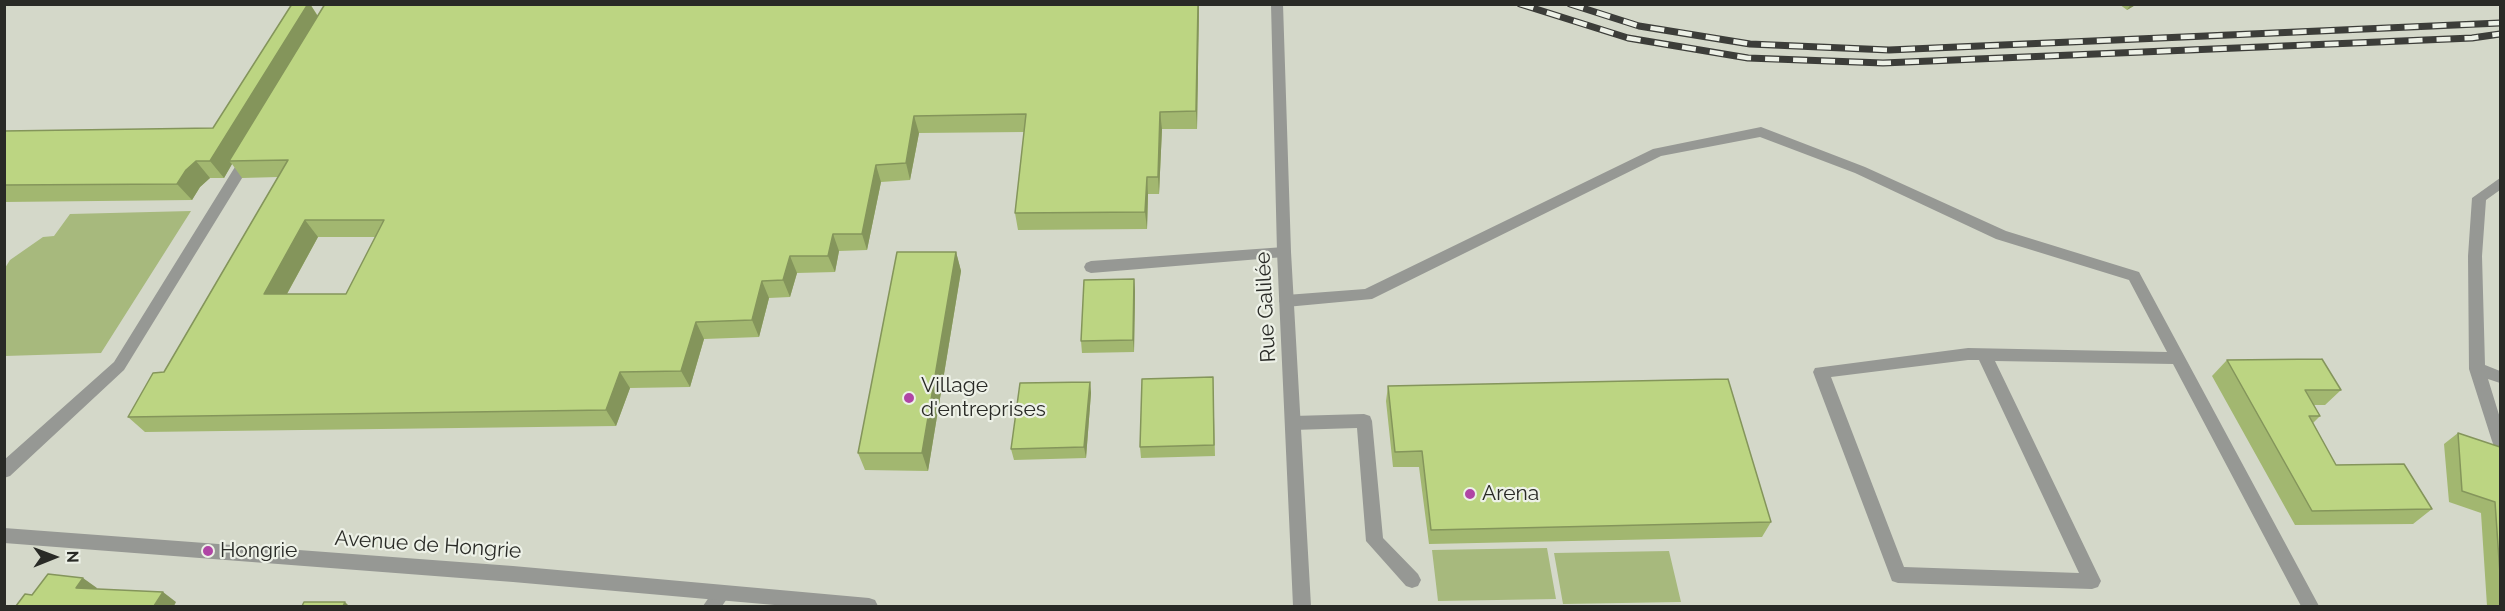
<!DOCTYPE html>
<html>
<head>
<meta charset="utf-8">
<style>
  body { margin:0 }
  #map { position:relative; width:2505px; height:611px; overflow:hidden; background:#e0e3da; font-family:Raleway,sans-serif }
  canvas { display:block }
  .frame { position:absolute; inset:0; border:6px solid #292a26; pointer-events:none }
  .north { position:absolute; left:24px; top:527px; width:60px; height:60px; -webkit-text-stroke:4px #edf1e7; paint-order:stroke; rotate:89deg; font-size:16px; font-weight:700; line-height:24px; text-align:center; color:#292a26 }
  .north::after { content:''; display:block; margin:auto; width:21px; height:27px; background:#292a26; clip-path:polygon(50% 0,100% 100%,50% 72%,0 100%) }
</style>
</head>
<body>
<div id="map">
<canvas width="2505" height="611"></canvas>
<div class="frame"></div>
<div class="north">N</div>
</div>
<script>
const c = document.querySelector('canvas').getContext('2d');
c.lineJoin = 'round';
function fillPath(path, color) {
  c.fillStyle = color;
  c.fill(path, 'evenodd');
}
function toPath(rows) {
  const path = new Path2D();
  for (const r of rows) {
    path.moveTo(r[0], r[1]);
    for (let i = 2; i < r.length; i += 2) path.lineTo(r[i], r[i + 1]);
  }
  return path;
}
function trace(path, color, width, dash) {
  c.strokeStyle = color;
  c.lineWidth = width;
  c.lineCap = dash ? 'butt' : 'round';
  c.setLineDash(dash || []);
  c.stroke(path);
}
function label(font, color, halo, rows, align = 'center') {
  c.font = font + ' Raleway,sans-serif';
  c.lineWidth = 4.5;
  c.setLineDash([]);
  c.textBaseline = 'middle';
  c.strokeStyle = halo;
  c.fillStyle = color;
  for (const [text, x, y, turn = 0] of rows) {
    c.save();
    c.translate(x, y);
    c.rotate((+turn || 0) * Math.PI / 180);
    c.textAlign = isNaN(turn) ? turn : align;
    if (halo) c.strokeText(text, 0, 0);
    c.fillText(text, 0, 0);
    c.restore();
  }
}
fillPath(toPath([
  [5,5,2500,5,2500,606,5,606]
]), '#d4d8c9');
fillPath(toPath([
  [191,211,101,353,5,356,5,268,10,260,43,237,54,236,70,214],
  [1547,548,1556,599,1438,601,1432,550],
  [1669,551,1681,602,1563,604,1554,553]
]), '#a7b97d');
fillPath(toPath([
  [1761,127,1865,167,2006,231,2139,272,2319,606,2301,606,2173,364,1995,361,2101,581,2098,587,2092,589,1898,583,1892,581,1813,372,1815,368,1968,348,2167,352,2129,280,1996,239,1855,173,1760,137,1661,156,1372,299,1286,307,1281,305,1279,301,1281,297,1286,295,1365,289,1653,149,1761,127],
  [1968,360,1979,360,2079,573,1904,567,1831,377,1968,360],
  [248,152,255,157,124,370,10,476,4,478,4,460,114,362,243,154,248,152],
  [2500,178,2500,190,2486,200,2482,256,2485,365,2500,371,2500,383,2488,379,2500,418,2500,448,2494,446,2492,441,2469,369,2468,256,2472,198,2500,178],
  [1284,247,1289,248,1291,252,1289,256,1284,257,1091,273,1086,271,1084,267,1086,263,1091,261,1284,247],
  [1364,414,1370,416,1372,421,1383,538,1418,574,1421,580,1418,586,1412,588,1406,586,1366,541,1357,428,1293,430,1287,428,1285,423,1287,418,1293,416,1364,414],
  [722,585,728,587,731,593,722,606,703,606,716,587,722,585]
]), '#969894');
fillPath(toPath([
  [1271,4,1283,4,1291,252,1311,606,1293,606,1277,252,1271,4],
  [4,528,513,566,869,598,875,600,878,606,786,606,513,582,4,543,4,528]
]), '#969894');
const rail = toPath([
  [1520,4,1628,38,1748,58,1883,63,2472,38,2500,34],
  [1570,4,1639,26,1750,44,1889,50,2500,23]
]);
trace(rail, '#3c3d39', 7);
trace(rail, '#edf1e7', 4.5, [14]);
fillPath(toPath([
  [310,4,318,16,1199,4,1197,129,1162,129,1159,194,1148,194,1147,229,1018,230,1015,213,1024,132,919,133,910,180,881,182,867,250,839,251,835,272,797,273,790,297,769,298,759,337,704,339,690,387,630,388,616,426,145,432,128,417,164,372,278,177,242,178,232,164,224,178,210,178,200,187,192,200,4,202,4,131,213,128],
  [318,237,376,237,346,294,287,294],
  [2119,4,2137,4,2127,10],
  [956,252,961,271,928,471,865,470,858,453],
  [1134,279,1135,291,1134,352,1082,353,1081,341],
  [2227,360,2341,390,2325,405,2314,405,2320,416,2313,423,2336,465,2432,509,2413,524,2295,525,2212,376],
  [1213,377,1215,456,1141,458,1140,447],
  [1090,382,1091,393,1086,458,1014,460,1011,449],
  [1388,386,1771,522,1762,537,1429,544,1419,467,1393,467,1386,401],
  [2458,433,2500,447,2500,606,2487,606,2481,513,2449,502,2444,444]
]), '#a2b770');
fillPath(toPath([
  [308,4,310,4,320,20,229,161,232,164,224,178,210,161],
  [1198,4,1199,4,1197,129,1196,111],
  [2131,4,2137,4,2127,10],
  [1160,112,1162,129,1159,194,1158,177],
  [914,116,919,133,910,180,906,163],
  [196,161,210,178,200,187,192,200,177,184,186,170],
  [876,165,881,182,867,250,862,234],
  [1147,177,1148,194,1147,229,1145,212],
  [305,220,318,237,278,310,264,294],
  [833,234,839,251,835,272,828,256],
  [956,252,961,271,928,471,922,453],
  [790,256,797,273,790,297,783,280],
  [1134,279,1135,291,1134,352,1133,340],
  [762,281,769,298,759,337,752,320],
  [696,322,704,339,690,387,681,371],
  [620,372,630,388,616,426,606,410],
  [1090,382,1091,393,1086,458,1084,447],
  [83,578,97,588,90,598,76,588],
  [163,592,176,602,174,606,154,606],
  [345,602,349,606,343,606]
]), '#84955b');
const building = toPath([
  [292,4,308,4,210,161,196,161,186,170,177,184,4,185,4,131,213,128,292,4],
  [325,4,1198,4,1196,111,1160,112,1158,177,1147,177,1145,212,1015,213,1026,114,914,116,906,163,876,165,862,234,833,234,828,256,790,256,783,280,762,281,752,320,696,322,681,371,620,372,606,410,128,417,153,373,164,372,288,160,229,161,325,4],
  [305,220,384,220,346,294,264,294,305,220],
  [897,252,956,252,922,453,858,453,897,252],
  [1134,279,1133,340,1081,341,1084,280,1134,279],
  [2322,359,2341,390,2305,390,2320,416,2309,416,2336,465,2404,464,2432,509,2312,511,2227,360,2322,359],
  [1213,377,1214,445,1140,447,1142,379,1213,377],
  [1728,379,1771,522,1431,530,1422,451,1395,452,1388,386,1728,379],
  [1090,382,1084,447,1011,449,1020,383,1090,382],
  [2458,433,2500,447,2500,574,2495,502,2462,491,2458,433],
  [48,574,83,578,76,588,163,592,154,606,16,606,25,594,32,595,48,574],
  [304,602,345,602,343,606,302,606,304,602]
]);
fillPath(building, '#bcd582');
trace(building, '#84955b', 1.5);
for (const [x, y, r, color] of [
  [909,398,6,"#b045a5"],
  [1470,494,6,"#b045a5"],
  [208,551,6,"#b045a5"]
]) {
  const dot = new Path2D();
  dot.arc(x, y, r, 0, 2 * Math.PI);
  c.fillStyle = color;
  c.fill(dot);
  trace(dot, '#edf1e7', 2);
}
label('21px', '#292a26', '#edf1e7', [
  ["Rue Galilée",1266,307,-93],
  ["Avenue de Hongrie",428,545,4]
]);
label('21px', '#292a26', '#edf1e7', [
  ["Village",921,386],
  ["d'entreprises",921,410],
  ["Arena",1482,494],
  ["Hongrie",220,551]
], 'left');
</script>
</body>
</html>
